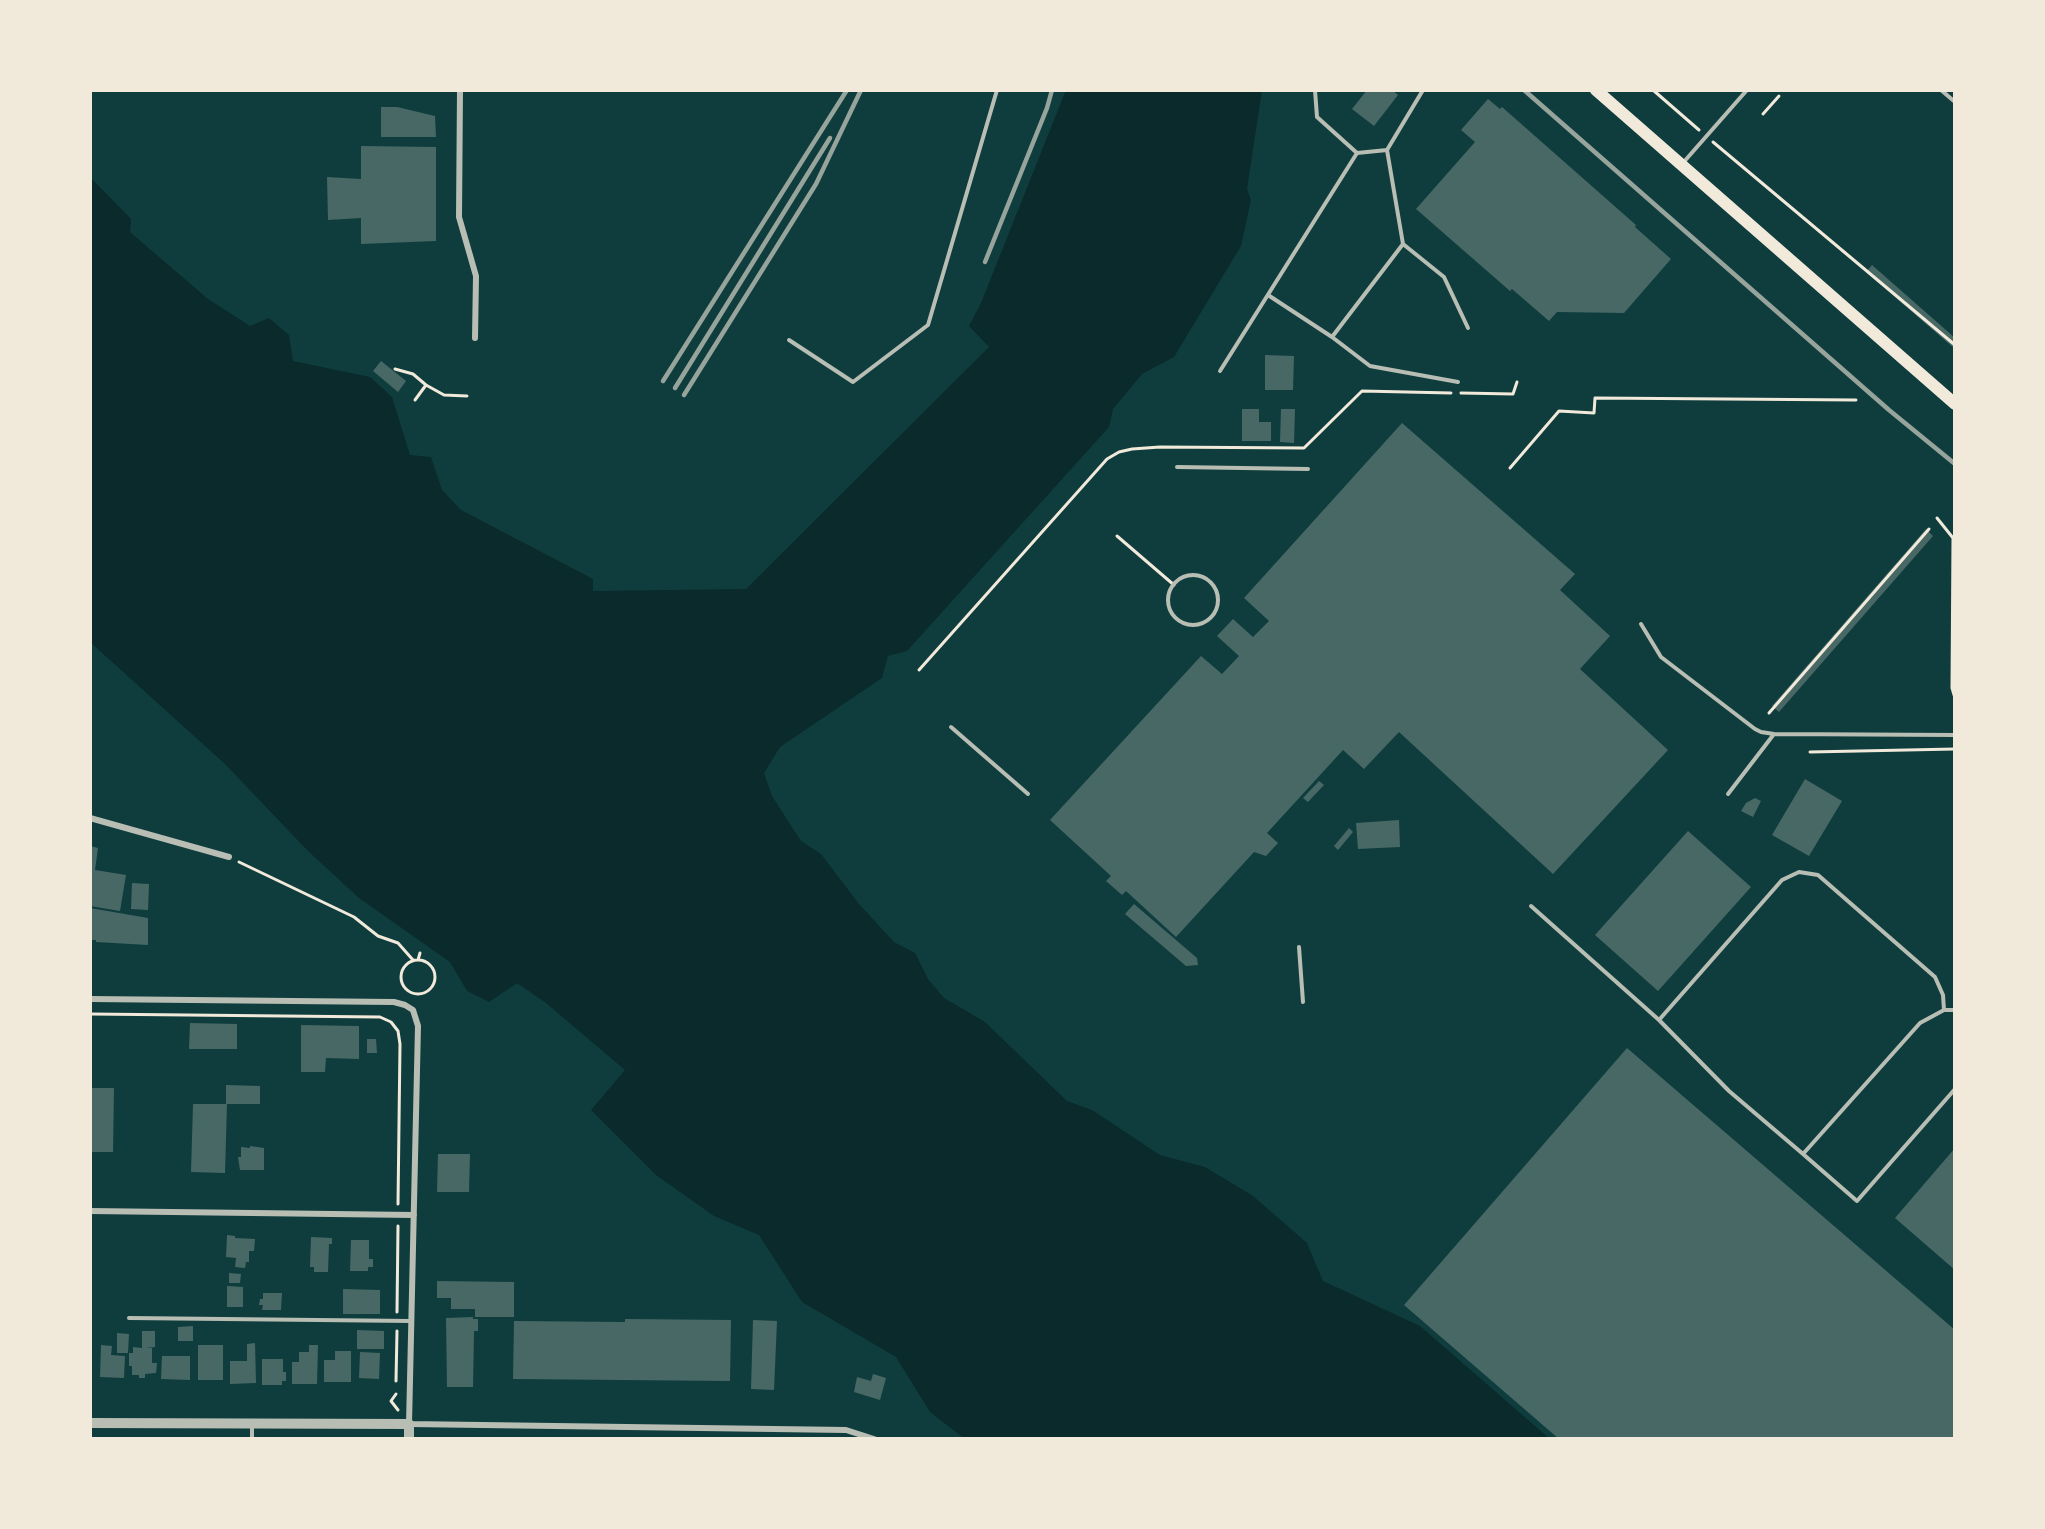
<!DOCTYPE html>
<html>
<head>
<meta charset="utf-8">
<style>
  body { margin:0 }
  #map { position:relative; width:2045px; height:1529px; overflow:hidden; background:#0f3d3e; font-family:Arial,sans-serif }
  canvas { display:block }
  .frame { position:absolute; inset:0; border:92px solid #f1e9da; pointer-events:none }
</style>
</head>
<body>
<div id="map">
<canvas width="2045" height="1529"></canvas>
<div class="frame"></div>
</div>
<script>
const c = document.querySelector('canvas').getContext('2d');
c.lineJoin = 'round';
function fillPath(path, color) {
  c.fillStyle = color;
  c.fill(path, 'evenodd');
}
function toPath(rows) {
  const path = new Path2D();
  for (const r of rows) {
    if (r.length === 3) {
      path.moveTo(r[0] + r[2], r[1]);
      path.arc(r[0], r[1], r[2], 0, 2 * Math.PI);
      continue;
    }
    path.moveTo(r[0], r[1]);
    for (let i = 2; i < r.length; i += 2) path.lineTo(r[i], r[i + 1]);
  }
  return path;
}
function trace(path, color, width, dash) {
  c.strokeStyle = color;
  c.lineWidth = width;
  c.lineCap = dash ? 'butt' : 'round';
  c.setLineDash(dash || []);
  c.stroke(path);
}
fillPath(toPath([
  [1066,90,1262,90,1247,189,1251,200,1241,246,1174,357,1142,374,1113,409,1109,427,907,651,888,656,882,678,780,747,764,773,772,796,801,841,821,854,859,904,894,942,915,953,928,979,944,998,985,1022,1067,1101,1092,1110,1160,1155,1205,1167,1253,1196,1307,1243,1323,1281,1420,1326,1550,1439,965,1439,930,1412,896,1357,802,1302,759,1235,714,1216,656,1175,591,1110,625,1070,546,1003,517,983,489,1002,467,991,450,962,359,898,307,850,225,764,90,642,90,177,131,219,130,232,208,299,250,326,269,318,289,335,293,361,370,377,392,397,410,455,431,457,442,490,461,510,593,579,593,591,746,589,989,347,969,326,981,303]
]), '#0a2a2b');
fillPath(toPath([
  [1367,90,1392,90,1398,95,1374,126,1352,109],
  [1488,99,1500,109,1502,107,1636,225,1635,227,1671,259,1624,313,1557,312,1549,321,1512,289,1510,291,1416,209,1475,142,1461,130],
  [381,107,397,107,435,116,436,137,381,137],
  [361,146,436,147,436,241,361,244,361,218,328,220,327,177,361,179],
  [1872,265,1955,338,1955,349,1866,272],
  [1265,355,1294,356,1293,390,1265,390],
  [381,361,406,381,398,392,373,371],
  [1242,409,1259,409,1259,422,1271,422,1271,441,1242,441],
  [1281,409,1295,409,1294,443,1280,442],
  [1402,423,1575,574,1560,590,1610,636,1580,669,1668,750,1553,874,1399,732,1364,769,1343,750,1267,833,1278,843,1266,856,1254,852,1176,937,1126,891,1122,895,1106,881,1111,876,1050,820,1201,656,1222,674,1239,656,1217,636,1233,619,1253,637,1269,621,1244,598],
  [1926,529,1933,536,1779,712,1772,706],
  [1805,779,1842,801,1809,856,1772,835],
  [1319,781,1324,785,1308,802,1303,798],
  [1755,798,1761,801,1753,817,1741,811,1746,803],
  [1399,820,1400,847,1358,849,1356,823],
  [1349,828,1353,832,1338,850,1334,846],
  [1688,831,1751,887,1658,991,1595,935],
  [90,846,98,848,95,870,126,875,120,911,90,906],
  [132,883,149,884,148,910,131,909],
  [1134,904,1197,958,1198,965,1186,966,1125,914],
  [90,908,148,918,148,945,96,942,96,940,90,940],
  [190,1023,237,1024,237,1049,189,1049],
  [301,1025,359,1026,359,1059,326,1058,325,1072,301,1072],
  [367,1039,376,1039,377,1053,367,1053],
  [1627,1048,1955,1330,1955,1439,1559,1439,1404,1305],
  [226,1085,260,1086,260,1104,226,1104],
  [90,1088,114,1088,113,1152,90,1152],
  [193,1104,227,1104,225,1173,191,1172],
  [250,1146,264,1148,264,1170,240,1170,238,1157,241,1157,241,1147,250,1148],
  [1955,1148,1955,1270,1895,1218],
  [438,1154,470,1154,469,1192,437,1192],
  [227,1235,235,1236,235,1238,255,1239,254,1251,249,1251,249,1262,246,1262,245,1268,235,1267,236,1258,226,1257],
  [311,1237,332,1238,332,1244,329,1244,328,1272,314,1272,314,1267,310,1267],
  [351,1240,369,1240,369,1259,373,1259,373,1267,368,1267,368,1271,350,1271],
  [229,1273,241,1274,240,1283,229,1283],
  [437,1281,514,1282,514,1317,475,1317,475,1309,451,1309,451,1298,437,1298],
  [227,1286,243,1287,243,1307,227,1307],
  [343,1289,380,1290,380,1314,343,1314],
  [263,1293,282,1293,281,1310,262,1310,263,1305,259,1305,260,1299,263,1299],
  [473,1317,473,1319,478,1319,478,1331,474,1331,473,1387,447,1387,446,1318],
  [625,1319,731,1320,730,1381,513,1379,514,1321,625,1322],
  [753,1320,777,1321,774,1390,751,1389],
  [193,1326,193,1341,178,1341,178,1327],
  [357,1330,384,1331,384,1349,357,1349],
  [142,1331,155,1331,155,1347,146,1348,152,1348,152,1363,157,1363,156,1373,145,1374,145,1378,139,1378,139,1375,132,1375,132,1366,129,1366,129,1353,133,1353,133,1347,142,1348],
  [117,1333,129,1334,128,1353,117,1353],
  [255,1343,256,1383,230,1384,230,1361,247,1361,247,1344],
  [101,1345,112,1346,111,1355,125,1356,124,1378,100,1377],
  [198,1345,223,1345,223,1380,198,1380],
  [309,1345,318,1345,317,1384,292,1384,292,1362,299,1362,299,1352,309,1352],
  [335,1351,351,1351,351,1382,324,1382,324,1360,335,1360],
  [360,1352,380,1353,379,1379,359,1378],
  [162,1356,190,1356,190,1380,161,1379],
  [262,1359,283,1359,283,1372,286,1372,286,1381,282,1381,282,1385,262,1385],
  [873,1374,886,1378,880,1400,854,1392,857,1377,871,1381]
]), '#486865');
trace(toPath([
  [1653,90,1699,130],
  [1763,114,1779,96],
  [1713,142,1955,345],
  [395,369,413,374,426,385,444,395,467,396],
  [1461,393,1513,394,1517,382],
  [415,400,426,385],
  [1510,468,1559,411,1594,413,1595,398,1856,400],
  [1937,518,1953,538,1952,688,1955,698],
  [1117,536,1174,585],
  [919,670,1107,459,1119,452,1132,449,1160,447,1304,448,1362,391,1451,393],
  [1769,713,1929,529],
  [1810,752,1955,749],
  [239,862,354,917,378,936,398,943,413,960],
  [418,960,420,953],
  [418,977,17],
  [90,1014,380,1017,391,1022,398,1031,400,1044,398,1204],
  [397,1312,398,1226],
  [396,1381,397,1331],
  [396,1394,391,1401,398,1410]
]), '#f1e9da', 3);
trace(toPath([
  [1315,90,1317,117,1357,153],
  [1941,90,1955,102],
  [1387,150,1403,244],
  [1682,164,1747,90],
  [1268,295,1332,337],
  [789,340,853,382,928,325,997,90],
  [1220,371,1357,153,1387,150,1423,90],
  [1458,382,1370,366,1332,337,1403,244,1444,277,1468,328],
  [1177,467,1308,469],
  [1193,600,25],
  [1641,624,1661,657,1755,729,1761,732,1774,734,1955,735],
  [951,727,1028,794],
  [1728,794,1774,734],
  [1531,906,1659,1020,1729,1091,1803,1154,1920,1023,1944,1010,1955,1010],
  [1299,947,1303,1002],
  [1659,1020,1782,880,1799,872,1818,875,1935,977,1943,995,1944,1010],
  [1803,1154,1857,1201,1955,1089],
  [129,1318,411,1321],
  [252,1425,252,1439]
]), '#b8beb3', 4);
trace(toPath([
  [460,90,459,217,476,276,475,338],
  [90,818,229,857],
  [90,999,394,1002,405,1005,413,1010,418,1026,409,1424,846,1430,874,1439],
  [90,1211,414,1215]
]), '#b8beb3', 6);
trace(toPath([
  [90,1423,409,1424,409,1439]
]), '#b8beb3', 10);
trace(toPath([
  [1596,90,1955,404]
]), '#f1e9da', 12);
trace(toPath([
  [1524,90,1889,410,1955,464],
  [985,262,1047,108,1052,90],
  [663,381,847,90],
  [675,388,830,138],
  [684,395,816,184,861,90]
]), '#97a49c', 4.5);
</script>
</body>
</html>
